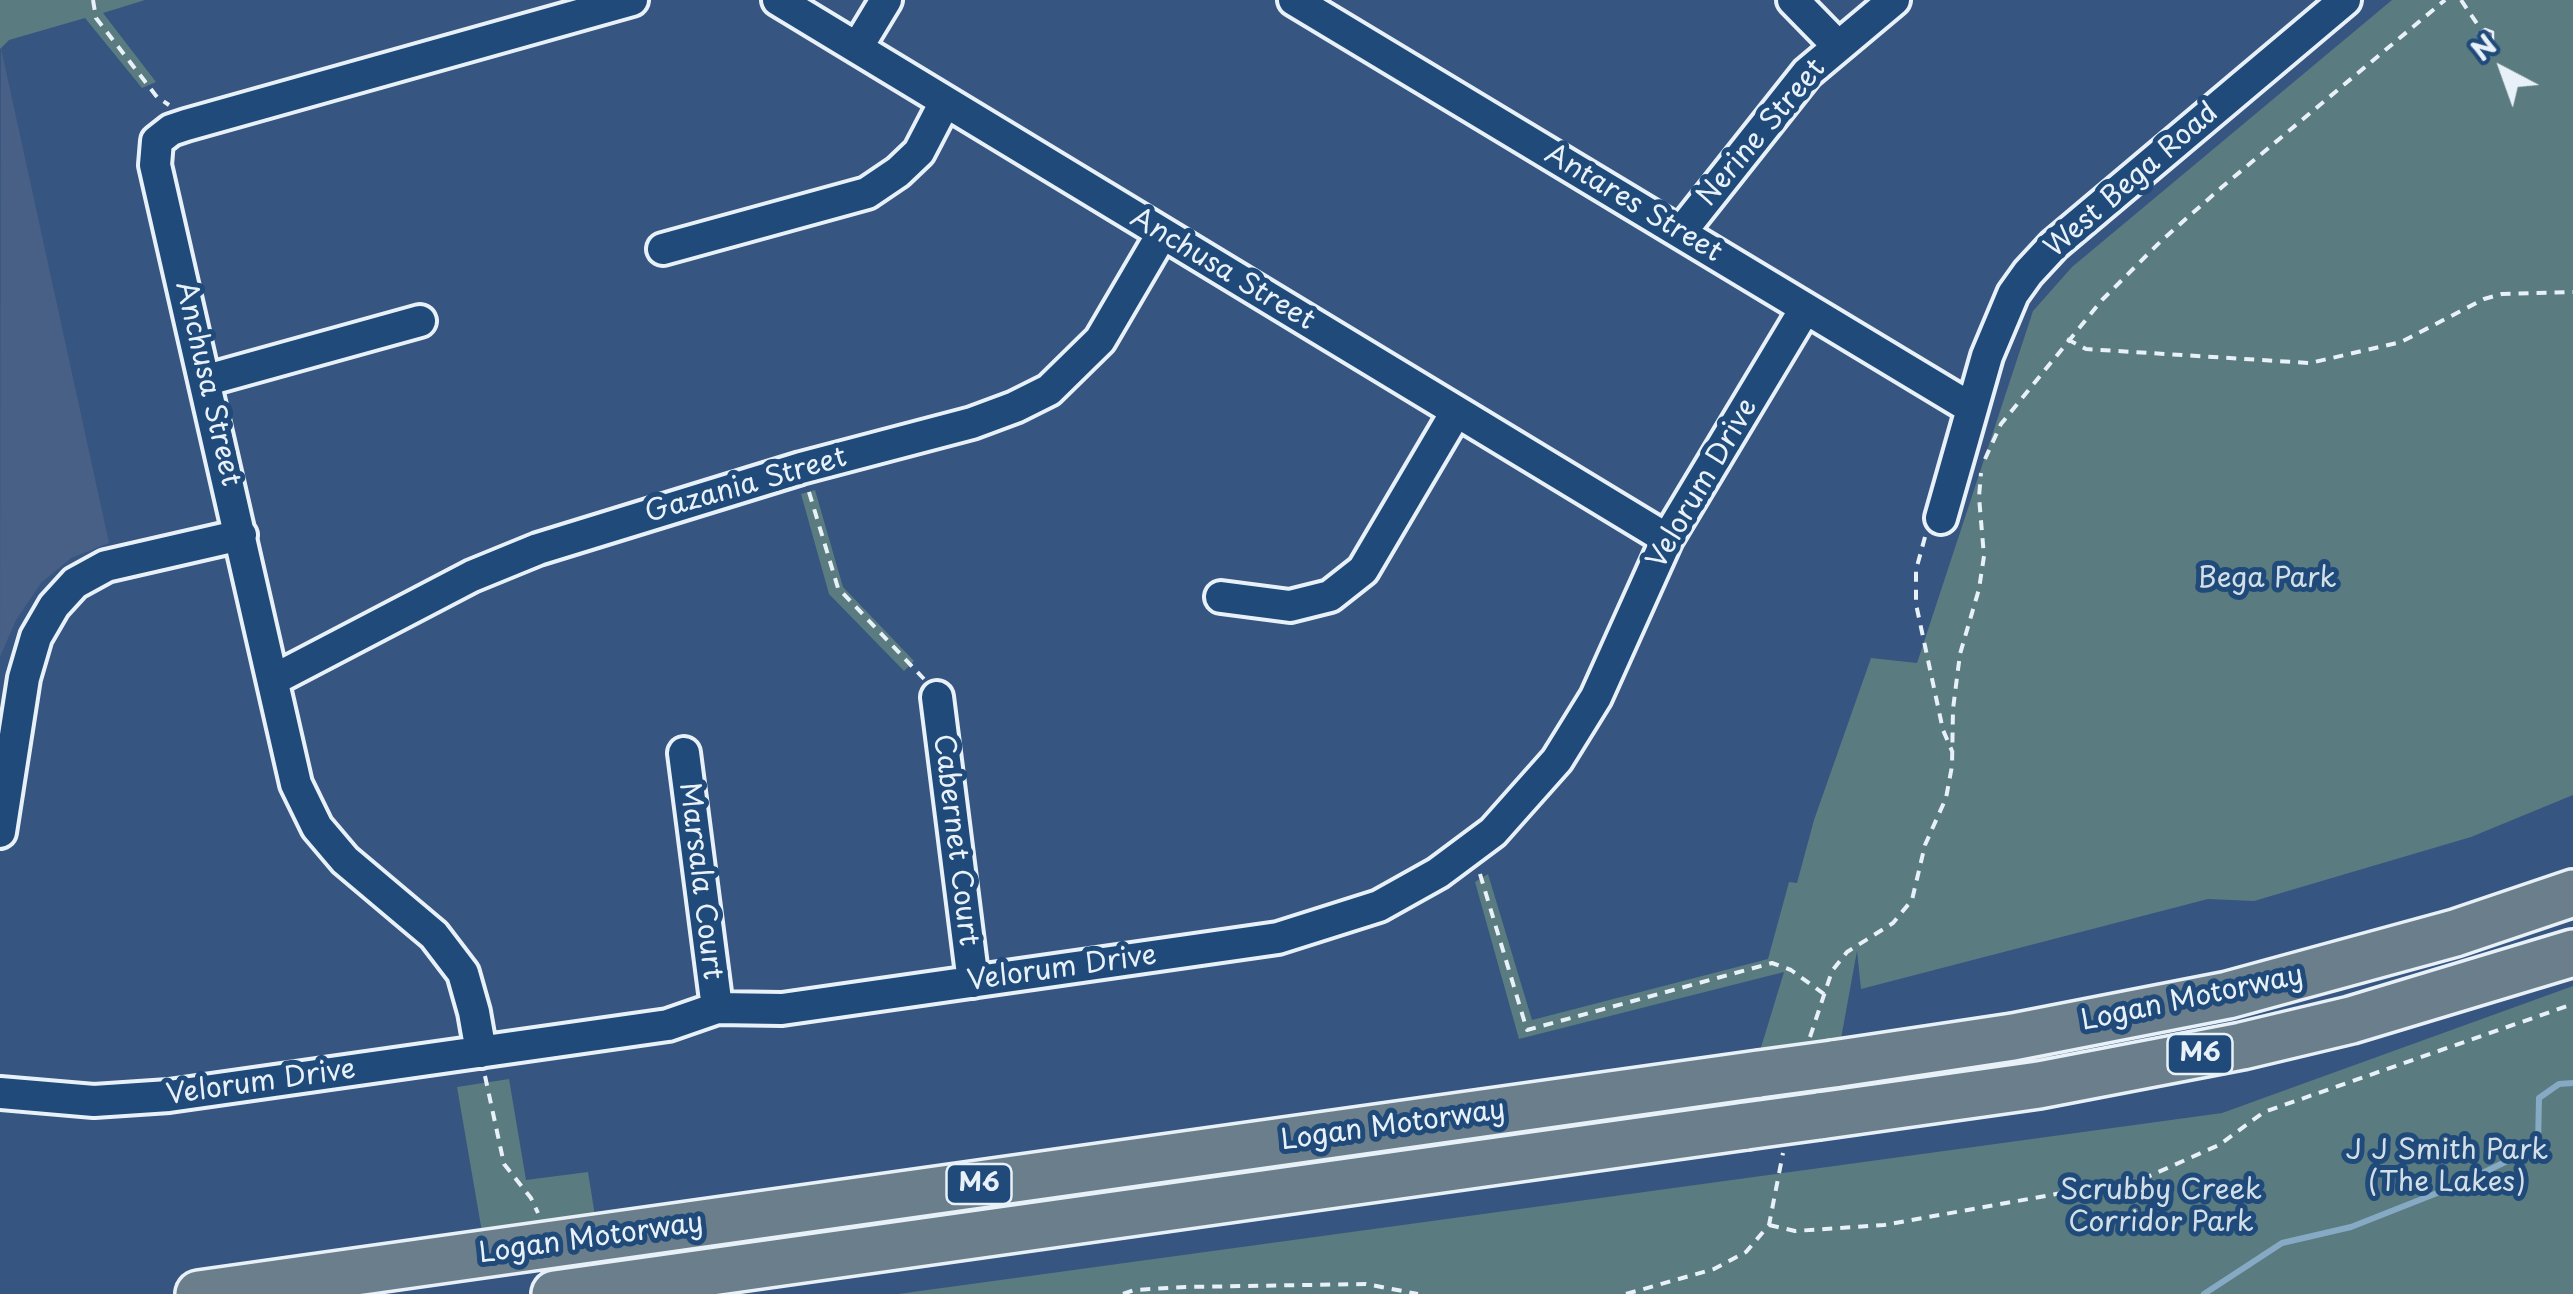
<!DOCTYPE html>
<html>
<head>
<meta charset="utf-8">
<style>
  body { margin:0 }
  #map { position:relative; width:2573px; height:1294px; overflow:hidden; background:#365580; font-family:"Playpen Sans",sans-serif }
  canvas { display:block }
  .north { position:absolute; left:2453px; top:20px; width:100px; height:100px; -webkit-text-stroke:8px #1f4a7a; paint-order:stroke; rotate:319deg; font-size:28px; font-weight:700; line-height:40px; text-align:center; color:#e8f1f8 }
  .north::after { content:''; display:block; margin:auto; width:35px; height:45px; background:#e8f1f8; clip-path:polygon(50% 0,100% 100%,50% 72%,0 100%) }
</style>
</head>
<body>
<div id="map">
<canvas width="2573" height="1294"></canvas>
<div class="north">N</div>
</div>
<script>
const c = document.querySelector('canvas').getContext('2d');
c.lineJoin = 'round';
function fillPath(path, color) {
  c.fillStyle = color;
  c.fill(path, 'evenodd');
}
function toPath(rows) {
  const path = new Path2D();
  for (const r of rows) {
    path.moveTo(r[0], r[1]);
    for (let i = 2; i < r.length; i += 2) path.lineTo(r[i], r[i + 1]);
  }
  return path;
}
function trace(path, color, width, dash) {
  c.strokeStyle = color;
  c.lineWidth = width;
  c.lineCap = dash ? 'butt' : 'round';
  c.setLineDash(dash || []);
  c.stroke(path);
}
function label(font, color, halo, rows, align = 'center') {
  c.font = font + ' "Playpen Sans",sans-serif';
  c.lineWidth = 10;
  c.setLineDash([]);
  c.textBaseline = 'middle';
  c.strokeStyle = halo;
  c.fillStyle = color;
  for (const [text, x, y, turn = 0] of rows) {
    c.save();
    c.translate(x, y);
    c.rotate((+turn || 0) * Math.PI / 180);
    c.textAlign = isNaN(turn) ? turn : align;
    if (halo) c.strokeText(text, 0, 0);
    c.fillText(text, 0, 0);
    c.restore();
  }
}
fillPath(toPath([
  [1,48,109,543,71,558,41,583,16,620,0,657]
]), '#496086');
fillPath(toPath([
  [0,0,145,0,103,13,156,82,142,88,85,18,9,40,0,49],
  [2392,0,2573,0,2573,795,2471,837,2254,901,2208,899,1861,989,1857,951,1840,1044,1759,1054,1784,972,1519,1039,1475,882,1488,874,1532,1020,1768,959,1789,882,1797,883,1814,820,1871,658,1917,663,2033,311,2072,267],
  [815,490,843,587,914,661,904,671,829,594,801,494],
  [2573,986,2573,1294,898,1294,2222,1113],
  [509,1079,526,1180,588,1172,595,1216,482,1232,457,1087]
]), '#5a7b80');
trace(toPath([
  [2204,1294,2282,1243,2351,1227,2460,1184,2538,1146,2539,1098,2559,1084,2573,1083]
]), '#86a9c4', 6);
const building = toPath([
  [2485,29,2493,32,2493,40,2487,45,2480,42,2478,34,2485,29]
]);
fillPath(building, '#6a708d');
trace(building, '#e8f1f8', 2.5);
const minor = toPath([
  [778,0,1667,539],
  [1294,0,1971,408],
  [1793,0,1838,46],
  [857,48,886,0],
  [1681,232,1807,73,1894,0],
  [663,249,867,193,898,172,919,152,945,102],
  [207,380,420,321],
  [1941,518,1987,356,2013,294,2028,273,2054,245,2345,0],
  [1221,597,1290,606,1330,596,1363,570,1456,412],
  [273,680,472,576,538,549,801,468,972,423,1015,407,1049,390,1100,340,1162,234],
  [937,697,973,982],
  [684,753,717,1008],
  [0,832,24,678,36,637,54,606,75,583,106,566,241,535],
  [481,1052,474,1012,463,973,434,935,345,860,317,827,296,784,155,165,157,141,171,130,186,125,632,0],
  [0,1093,94,1101,169,1096,668,1025,717,1008,782,1009,1278,938,1379,906,1438,873,1493,832,1557,760,1596,697,1667,539,1805,309]
]);
const highway = toPath([
  [1833,1064,2013,1037,2228,995,2455,933,2573,893],
  [1819,1116,2039,1085,2242,1046,2351,1020,2573,953],
  [199,1294,1759,1074],
  [555,1294,1746,1126]
]);
trace(minor, '#e8f1f8', 38);
trace(highway, '#e8f1f8', 52);
trace(toPath([
  [93,0,96,18,157,97,169,105],
  [2461,0,2482,31],
  [2067,339,2086,349,2310,363,2401,342,2484,299,2502,294,2573,292],
  [1985,459,2001,424,2102,300,2161,241,2222,187,2445,0],
  [809,492,838,588,924,679],
  [1925,537,1916,570,1916,604,1943,730,1952,751],
  [1480,874,1527,1030,1772,963,1791,970,1824,994],
  [1810,1037,1832,971,1847,952,1893,923,1912,900,1925,845,1946,798,1952,766,1953,709,1960,654,1979,589,1984,556,1979,497,1981,473],
  [485,1076,504,1164,531,1198,538,1213],
  [1769,1225,1795,1231,1884,1225,2145,1178,2219,1145,2264,1112,2573,1004],
  [1123,1294,1134,1290,1186,1287,1366,1284,1418,1294],
  [1626,1294,1714,1269,1746,1252,1769,1225,1783,1153]
]), '#e8f1f8', 4, [10, 8]);
trace(minor, '#1f4a7a', 30);
trace(highway, '#6b7e8b', 45);
const highwayBridge = toPath([
  [1759,1074,1833,1064],
  [1746,1126,1819,1116]
]);
trace(highwayBridge, '#e8f1f8', 52, []);
trace(highwayBridge, '#6b7e8b', 45);
for (const [x, y, w] of [
  [2200,1054,65],
  [979,1184,65]
]) {
  const box = new Path2D();
  box.roundRect(x - w / 2, y - 20, w, 40, 8);
  c.fillStyle = '#1f4a7a';
  c.fill(box);
  trace(box, '#e8f1f8', 2.5);
}
label('bold 25px', '#e8f1f8', null, [
  ["M6",2200,1054],
  ["M6",979,1184]
]);
label('28px', '#e8f1f8', '#1f4a7a', [
  ["Nerine Street",1762,133,-50],
  ["West Bega Road",2132,181,-41],
  ["Antares Street",1633,204,31],
  ["Anchusa Street",1222,270,31],
  ["Anchusa Street",207,384,77],
  ["Velorum Drive",1703,484,-60],
  ["Gazania Street",746,486,-16],
  ["Cabernet Court",955,840,83],
  ["Marsala Court",700,881,83],
  ["Velorum Drive",1062,969,-8],
  ["Logan Motorway",2192,999,-12],
  ["Velorum Drive",261,1083,-8],
  ["Logan Motorway",1393,1126,-8],
  ["Logan Motorway",591,1239,-8]
]);
label('28px', '#d3dfe6', '#1f4a7a', [
  ["Bega Park",2267,579],
  ["J J Smith Park",2447,1151],
  ["(The Lakes)",2447,1183],
  ["Scrubby Creek",2161,1191],
  ["Corridor Park",2161,1223]
]);
</script>
</body>
</html>
